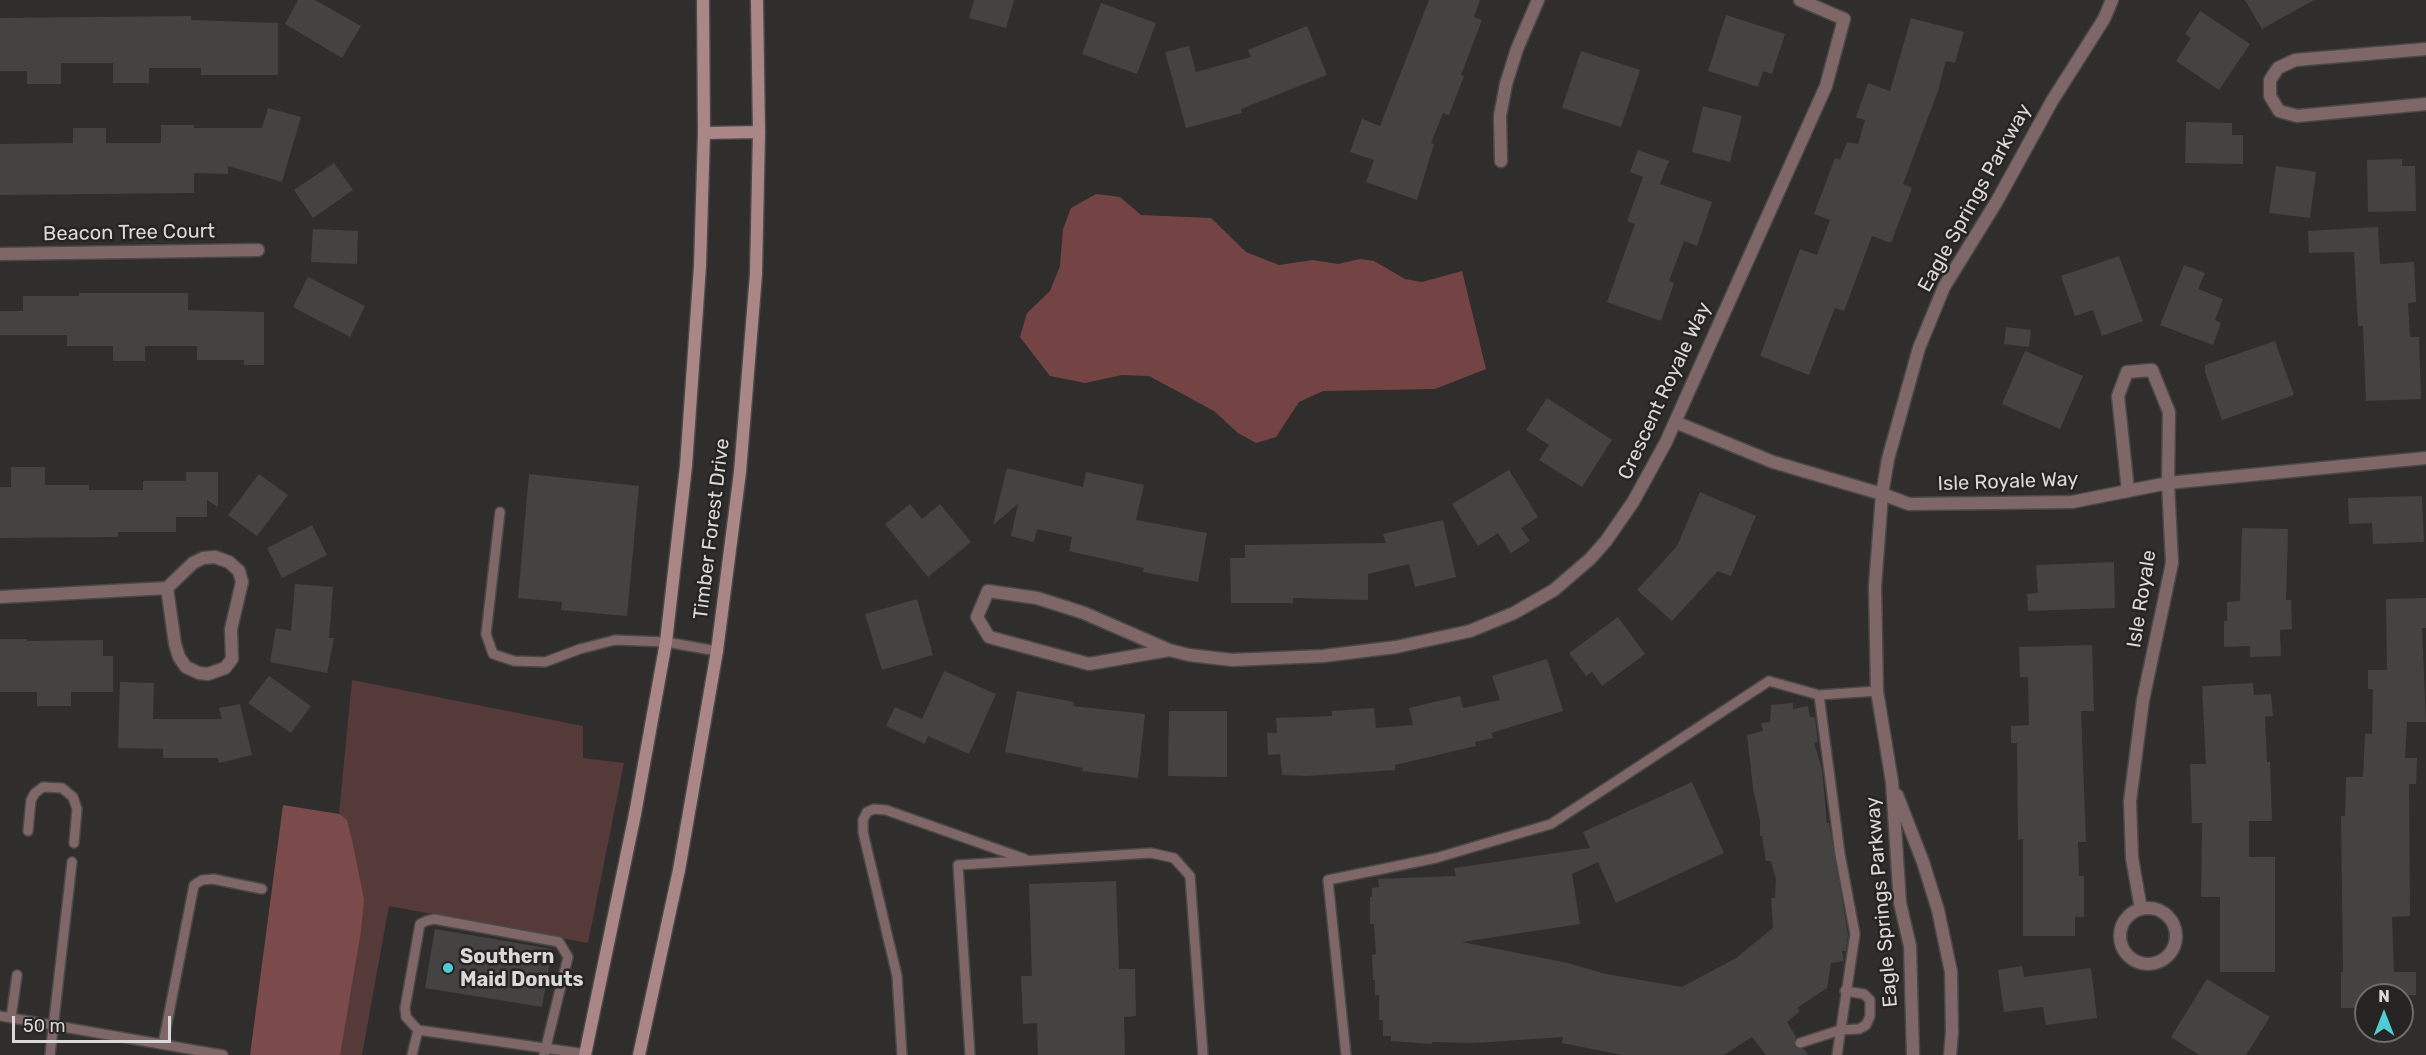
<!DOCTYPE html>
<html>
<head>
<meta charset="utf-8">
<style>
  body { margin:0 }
  #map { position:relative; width:2426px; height:1055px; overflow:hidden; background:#302d2d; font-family:Rubik,sans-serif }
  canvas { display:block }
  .north { position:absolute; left:2354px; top:983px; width:60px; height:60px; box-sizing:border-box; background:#262323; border:2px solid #6e6b6b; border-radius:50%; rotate:0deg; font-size:16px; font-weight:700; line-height:24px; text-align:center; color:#dad8d8 }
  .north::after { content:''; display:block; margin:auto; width:21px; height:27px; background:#51ccd2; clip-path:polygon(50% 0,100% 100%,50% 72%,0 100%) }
  .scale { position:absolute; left:12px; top:1016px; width:159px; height:27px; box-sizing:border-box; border:3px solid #dad8d8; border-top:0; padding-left:8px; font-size:18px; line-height:21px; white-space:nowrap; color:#dad8d8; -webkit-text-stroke:4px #262323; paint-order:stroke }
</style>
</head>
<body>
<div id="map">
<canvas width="2426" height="1055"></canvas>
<div class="north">N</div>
<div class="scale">50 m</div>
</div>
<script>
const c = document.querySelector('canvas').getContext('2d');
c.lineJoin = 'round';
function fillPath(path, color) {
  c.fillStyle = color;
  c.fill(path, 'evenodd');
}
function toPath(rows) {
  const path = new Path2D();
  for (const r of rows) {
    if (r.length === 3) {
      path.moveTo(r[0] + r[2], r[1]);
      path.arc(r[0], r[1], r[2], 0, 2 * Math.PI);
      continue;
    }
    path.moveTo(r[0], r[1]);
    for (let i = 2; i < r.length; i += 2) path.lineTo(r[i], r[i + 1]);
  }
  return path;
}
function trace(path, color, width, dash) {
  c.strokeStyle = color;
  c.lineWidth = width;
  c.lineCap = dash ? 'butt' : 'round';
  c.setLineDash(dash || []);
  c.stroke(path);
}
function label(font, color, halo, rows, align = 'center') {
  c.font = font + ' Rubik,sans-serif';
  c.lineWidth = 5;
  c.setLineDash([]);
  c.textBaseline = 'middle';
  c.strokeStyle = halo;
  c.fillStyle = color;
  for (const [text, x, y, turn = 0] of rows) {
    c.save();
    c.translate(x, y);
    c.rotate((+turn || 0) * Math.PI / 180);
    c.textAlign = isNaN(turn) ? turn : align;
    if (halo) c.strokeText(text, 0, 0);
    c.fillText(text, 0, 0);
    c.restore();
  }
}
fillPath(toPath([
  [352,680,583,726,583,758,624,763,588,943,389,906,362,1055,329,1055,347,925,339,814]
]), '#563a3a');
fillPath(toPath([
  [283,805,339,814,347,820,353,845,364,899,361,931,340,1055,250,1055]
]), '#7b4a4a');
fillPath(toPath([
  [1096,194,1120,197,1141,215,1211,218,1246,252,1279,265,1313,260,1338,264,1360,259,1374,261,1405,279,1422,282,1462,271,1486,369,1435,389,1323,391,1299,402,1276,437,1256,443,1238,433,1214,411,1149,376,1122,375,1085,383,1050,376,1020,337,1027,313,1050,291,1060,266,1063,229,1071,208]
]), '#744444');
fillPath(toPath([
  [298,0,315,0,361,26,342,58,285,24],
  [974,0,1014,0,1006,28,969,18],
  [1429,0,1480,0,1474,17,1482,20,1461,75,1464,76,1449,115,1443,113,1431,143,1434,144,1417,200,1366,182,1374,160,1350,152,1362,119,1380,126],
  [2245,0,2314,0,2262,29],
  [1101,3,1156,23,1137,74,1082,54],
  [2200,11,2250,44,2219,90,2176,61,2191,38,2185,34],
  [1726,15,1785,34,1772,74,1763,71,1758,87,1708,71],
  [191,16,191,20,278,23,278,75,201,75,201,68,149,68,149,83,113,83,113,63,61,63,61,84,27,84,27,71,0,71,0,18],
  [1911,18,1964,32,1955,63,1946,61,1938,91,1903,184,1912,188,1891,243,1872,236,1844,311,1835,308,1809,375,1760,356,1800,249,1817,255,1830,220,1814,214,1835,158,1840,160,1847,142,1858,144,1865,120,1856,117,1868,83,1890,91],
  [1307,26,1327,75,1241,109,1242,113,1186,128,1165,52,1189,46,1196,72,1251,57,1248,50],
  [1581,51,1640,70,1621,127,1562,108],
  [1703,106,1742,116,1730,162,1692,152],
  [268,108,301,117,282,182,228,166,228,174,194,173,194,193,0,195,0,144,73,143,73,128,106,128,106,143,161,143,161,125,194,125,194,128,262,128],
  [2186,122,2232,123,2232,135,2243,135,2243,164,2185,163],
  [1638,150,1669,161,1660,184,1712,202,1697,246,1684,241,1669,281,1674,283,1661,321,1607,302,1635,224,1627,221,1643,177,1630,172],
  [2402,159,2402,166,2415,166,2416,211,2368,212,2367,160],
  [334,163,353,190,313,218,294,190],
  [2276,166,2316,172,2310,218,2269,213],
  [2378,227,2380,264,2414,262,2416,302,2408,303,2410,337,2419,337,2421,399,2366,401,2363,326,2358,326,2354,252,2309,253,2308,231],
  [313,229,358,231,357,264,311,262],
  [2119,256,2143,321,2102,336,2093,310,2075,316,2061,276],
  [2184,265,2205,273,2198,289,2223,299,2215,320,2221,323,2213,345,2160,325],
  [308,277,365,306,350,337,293,307],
  [79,293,188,293,188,310,264,312,264,365,244,365,244,360,197,360,197,346,145,346,145,361,113,361,113,346,67,346,67,335,0,335,0,311,23,311,23,296,79,296],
  [2006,327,2031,330,2029,347,2004,344],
  [2275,341,2294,395,2222,420,2205,372,2205,365],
  [2025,351,2083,376,2060,429,2002,404],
  [1547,398,1612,440,1582,487,1539,460,1549,445,1526,430],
  [11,467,45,467,45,485,89,485,89,490,143,490,143,481,186,481,186,472,218,472,218,507,207,500,207,517,176,517,176,532,118,532,118,537,0,538,0,487,11,487],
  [1007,468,1083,487,1086,472,1144,485,1136,520,1207,533,1198,582,1143,572,1144,568,1069,551,1072,537,1037,529,1034,542,1011,536,1018,504,993,525],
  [1509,470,1538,517,1521,528,1530,541,1511,553,1498,533,1478,546,1452,504],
  [259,474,288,495,257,536,228,515],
  [529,474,639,486,627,616,561,610,562,602,518,598],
  [1700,492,1756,516,1731,576,1718,571,1672,621,1637,590,1677,546],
  [2422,496,2424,542,2373,544,2372,523,2349,524,2348,498],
  [910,504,922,519,940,504,971,542,928,577,885,524],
  [1443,520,1456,577,1415,587,1409,564,1368,574,1368,600,1293,598,1293,603,1231,603,1230,558,1245,558,1245,545,1386,543,1383,534],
  [312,525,327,555,282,578,267,548],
  [2242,528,2288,529,2286,600,2291,600,2292,629,2280,630,2281,656,2250,657,2250,646,2224,647,2224,621,2227,621,2227,602,2240,601],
  [2114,562,2115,608,2028,611,2027,594,2038,593,2036,565],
  [295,584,333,587,329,638,334,638,327,673,270,662,276,628,291,631],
  [2426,598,2426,628,2422,628,2426,722,2407,722,2405,758,2417,758,2416,784,2409,784,2410,916,2392,917,2394,972,2416,972,2416,995,2366,995,2366,1008,2341,1008,2341,972,2343,972,2341,816,2345,816,2346,777,2363,777,2365,734,2372,734,2373,689,2368,689,2368,670,2387,670,2386,599],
  [917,599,933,655,882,670,865,614],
  [1618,617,1645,654,1602,686,1592,672,1586,676,1569,653],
  [0,639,27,639,27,641,103,640,103,656,113,656,113,692,71,692,71,706,37,706,37,692,0,692],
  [2092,645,2094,711,2081,711,2086,842,2078,842,2079,876,2084,876,2084,917,2075,917,2075,936,2023,936,2023,839,2018,840,2017,743,2011,743,2011,726,2029,725,2028,677,2020,677,2019,647],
  [1547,659,1563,711,1491,733,1493,738,1475,742,1476,746,1395,765,1395,770,1307,776,1282,775,1280,754,1268,755,1267,733,1277,733,1276,718,1332,716,1332,711,1374,708,1376,728,1413,725,1409,708,1460,696,1463,708,1500,700,1492,676],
  [944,671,996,694,969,754,928,736,925,744,886,726,895,707,922,719],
  [269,676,311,706,291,733,248,703],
  [120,682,154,683,153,719,222,719,219,708,240,704,252,755,219,763,218,758,163,758,163,749,118,748],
  [2253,683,2254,695,2271,694,2273,716,2265,717,2267,762,2270,762,2272,821,2249,821,2249,857,2275,857,2275,972,2220,972,2220,897,2201,897,2202,823,2192,823,2190,764,2206,764,2202,686],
  [1017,691,1074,702,1073,706,1145,714,1138,778,1082,771,1083,768,1005,752],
  [1793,703,1793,709,1808,706,1810,717,1815,717,1818,742,1814,743,1822,769,1827,823,1829,823,1848,934,1846,951,1842,951,1844,961,1831,963,1827,988,1797,1008,1800,1011,1787,1022,1796,1037,1794,1046,1798,1049,1804,1049,1808,1055,1766,1055,1752,1037,1724,1055,1622,1055,1562,1043,1563,1037,1474,1043,1432,1042,1432,1044,1391,1041,1391,1036,1383,1036,1383,1020,1379,1020,1379,995,1375,995,1375,980,1373,980,1372,955,1376,954,1374,924,1370,924,1370,897,1372,897,1372,888,1379,887,1378,879,1456,876,1454,868,1590,848,1583,832,1692,782,1724,853,1616,903,1598,862,1572,874,1580,924,1462,942,1568,963,1606,974,1682,987,1736,958,1773,928,1771,898,1775,898,1776,879,1771,861,1766,861,1762,836,1760,836,1760,821,1753,788,1747,735,1763,731,1761,723,1770,722,1771,705],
  [1169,711,1227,711,1227,777,1168,776],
  [1116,881,1119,969,1135,969,1136,1016,1124,1017,1125,1055,1038,1055,1037,1023,1023,1024,1021,976,1032,976,1029,884],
  [435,929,552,949,542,1007,425,988],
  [2022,966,2024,977,2091,968,2097,1018,2046,1025,2043,1007,2004,1012,1998,970],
  [2207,979,2270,1017,2246,1055,2199,1055,2171,1037]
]), '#454242');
const service = toPath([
  [500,512,486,634,493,654,514,661,545,662,580,649,615,640,666,642,717,651],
  [1819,695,1840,854,1855,934,1837,1055],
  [28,831,31,800,35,793,43,787,62,788,73,797,77,809,74,843],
  [0,1016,223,1055],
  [11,1018,17,975],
  [418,1030,406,1017,405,1008,420,924,426,921,434,919,559,942,568,957,544,1055],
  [1800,1043,1840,1030,1859,1029,1866,1025,1870,1016,1870,1000,1864,994,1845,991],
  [163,1044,194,885,202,880,213,879,262,889],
  [50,1055,72,862],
  [412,1055,418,1030,586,1054],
  [902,1055,897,976,863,832,863,820,867,812,874,809,886,810,1025,859],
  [970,1055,958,865,1151,853,1174,858,1190,876,1203,1055],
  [1346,1055,1328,880,1436,858,1551,824,1769,681,1819,695,1877,691]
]);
const minor = toPath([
  [2426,49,2295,60,2278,68,2270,80,2270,96,2279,111,2297,116,2426,104],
  [1501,161,1500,116,1506,84,1517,49,1538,0],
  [0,254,258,250],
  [1675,422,1773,462,1882,494,1909,504,2072,502,2168,483,2426,458],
  [2128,491,2118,396,2127,372,2152,370,2169,412,2168,483,2172,563,2143,700,2130,801,2132,858,2141,909],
  [0,597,167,588,193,563,203,558,215,557,229,562,239,571,242,582,231,629,232,659,225,668,208,674,199,673,186,667,179,657,175,644,167,588],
  [1169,650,1089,664,989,637,977,617,988,591,1037,598,1084,613,1169,650,1189,655,1232,660,1323,656,1396,647,1470,631,1514,613,1554,590,1590,559,1606,541,1633,502,1666,442,1826,86,1844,19,1800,0],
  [2148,936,28]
]);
const tertiary = toPath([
  [1897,795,1923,862,1938,910,1951,972,1952,1032,1950,1055],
  [1913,1055,1910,946,1900,903,1892,782,1877,691,1875,586,1882,495,1888,459,1919,348,1944,287,1997,201,2052,101,2104,19,2112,0]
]);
const secondary = toPath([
  [704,133,759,132],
  [585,1055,635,814,666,642,686,466,700,266,704,133,703,0],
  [639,1055,679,870,717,651,740,472,756,274,759,132,757,0]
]);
trace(service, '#4b4848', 12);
trace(minor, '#4b4848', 15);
trace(tertiary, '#4b4848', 15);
trace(secondary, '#4b4848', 15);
trace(service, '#7e6766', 9);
trace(minor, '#7e6766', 12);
trace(tertiary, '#7e6766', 12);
trace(secondary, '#ab8686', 12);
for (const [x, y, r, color] of [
  [448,968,6,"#51ccd2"]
]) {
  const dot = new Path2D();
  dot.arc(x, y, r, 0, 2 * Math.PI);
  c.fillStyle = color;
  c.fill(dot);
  trace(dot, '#262323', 2);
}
label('20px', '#dad8d8', '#262323', [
  ["Eagle Springs Parkway",1975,198,-61],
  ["Beacon Tree Court",129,233,-1],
  ["Crescent Royale Way",1665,391,-65],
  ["Isle Royale Way",2008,482,-2],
  ["Timber Forest Drive",712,529,-83],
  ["Isle Royale",2142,599,-81],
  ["Eagle Springs Parkway",1882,902,-95]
]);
label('bold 20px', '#dad8d8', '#262323', [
  ["Southern",460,957],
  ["Maid Donuts",460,980]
], 'left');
</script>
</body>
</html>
